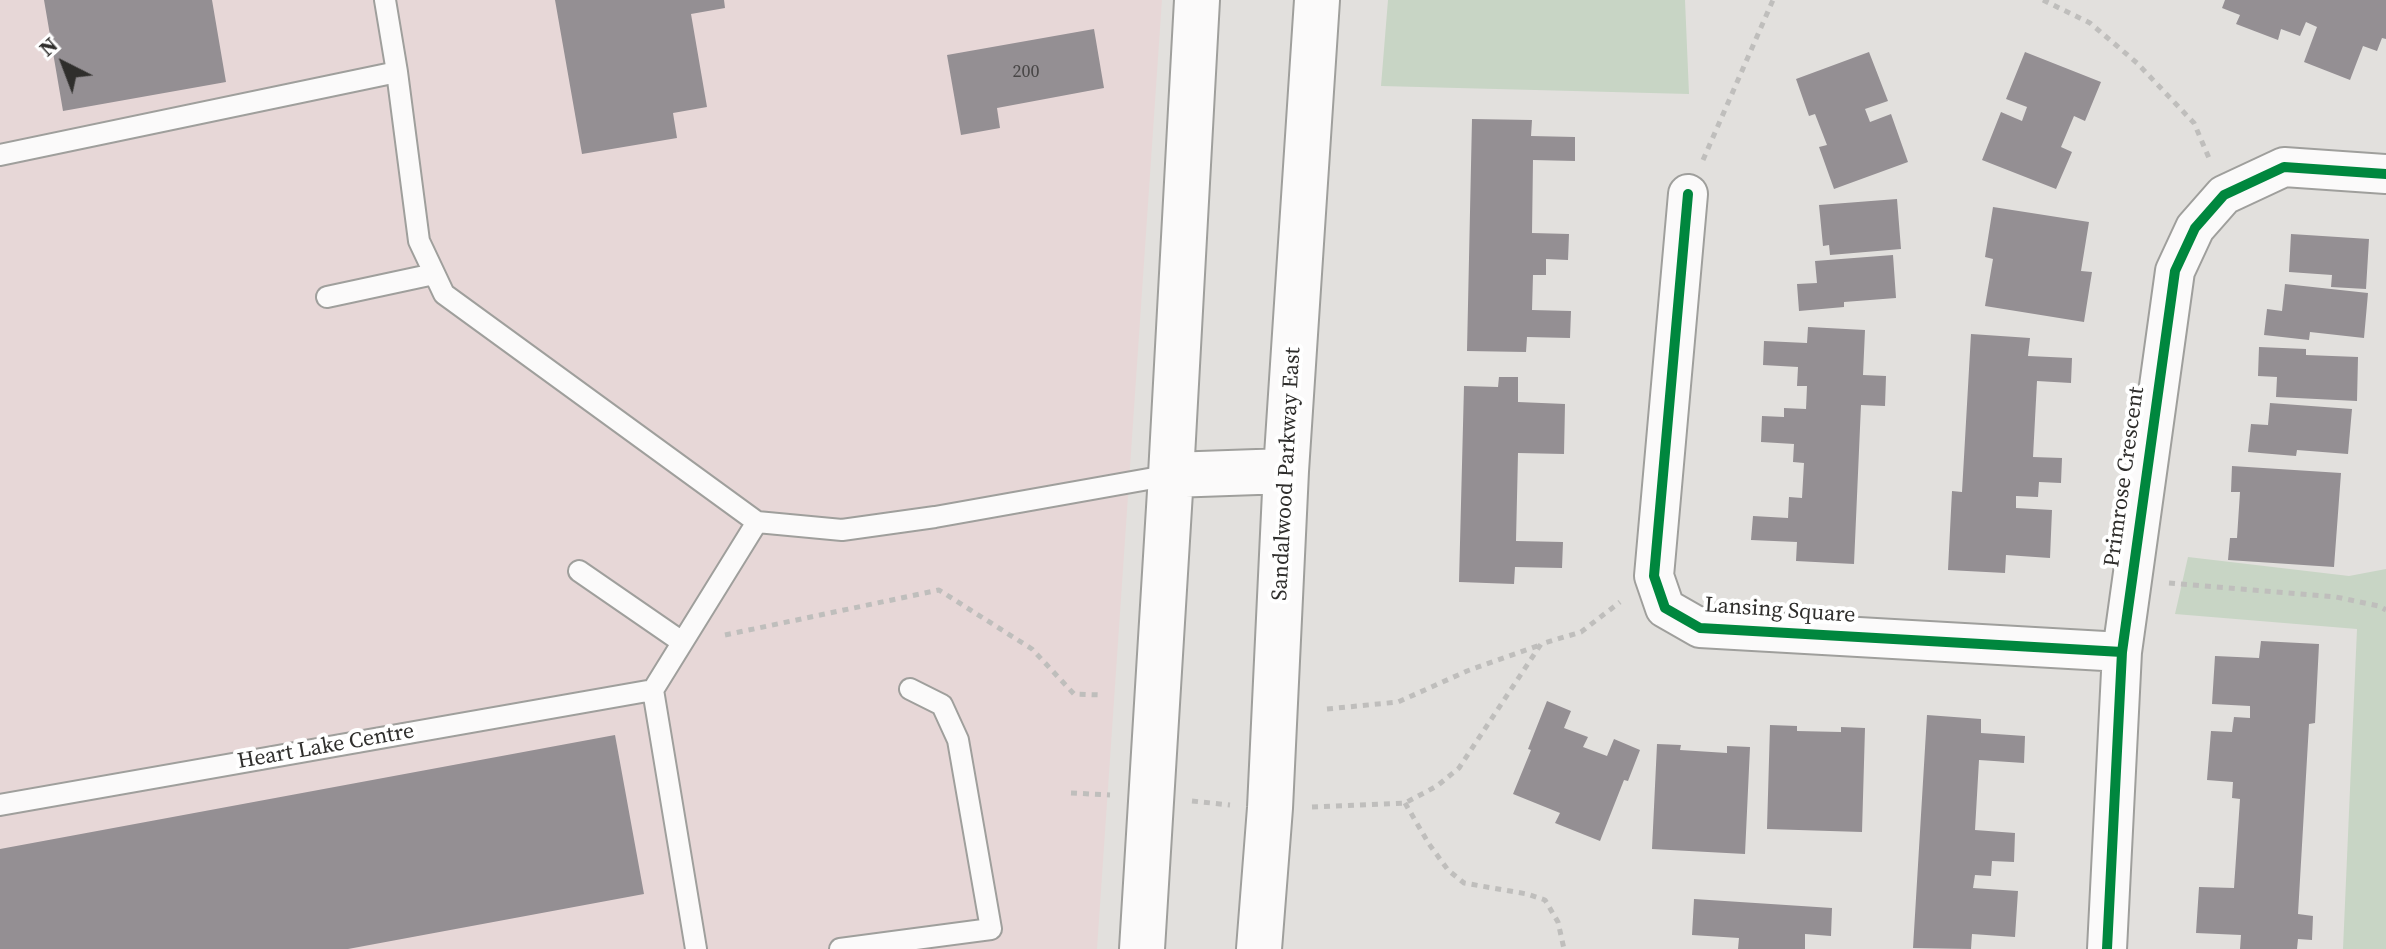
<!DOCTYPE html>
<html>
<head>
<meta charset="utf-8">
<style>
  body { margin:0 }
  #map { position:relative; width:2386px; height:949px; overflow:hidden; background:#e2e0dd; font-family:"Source Serif 4",serif }
  canvas { display:block }
  .north { position:absolute; left:24px; top:24px; width:80px; height:80px; -webkit-text-stroke:6px #fff; paint-order:stroke; rotate:318deg; font-size:22px; font-weight:700; line-height:32px; text-align:center; color:#2f2e2c }
  .north::after { content:''; display:block; margin:auto; width:28px; height:36px; background:#2f2e2c; clip-path:polygon(50% 0,100% 100%,50% 72%,0 100%) }
</style>
</head>
<body>
<div id="map">
<canvas width="2386" height="949"></canvas>
<div class="north">N</div>
</div>
<script>
const c = document.querySelector('canvas').getContext('2d');
c.lineJoin = 'round';
function fillPath(path, color) {
  c.fillStyle = color;
  c.fill(path, 'evenodd');
}
function toPath(rows) {
  const path = new Path2D();
  for (const r of rows) {
    path.moveTo(r[0], r[1]);
    for (let i = 2; i < r.length; i += 2) path.lineTo(r[i], r[i + 1]);
  }
  return path;
}
function trace(path, color, width, dash) {
  c.strokeStyle = color;
  c.lineWidth = width;
  c.lineCap = dash ? 'butt' : 'round';
  c.setLineDash(dash || []);
  c.stroke(path);
}
function label(font, color, halo, rows, align = 'center') {
  c.font = font + ' "Source Serif 4",serif';
  c.lineWidth = 8;
  c.setLineDash([]);
  c.textBaseline = 'middle';
  c.strokeStyle = halo;
  c.fillStyle = color;
  for (const [text, x, y, turn = 0] of rows) {
    c.save();
    c.translate(x, y);
    c.rotate((+turn || 0) * Math.PI / 180);
    c.textAlign = isNaN(turn) ? turn : align;
    if (halo) c.strokeText(text, 0, 0);
    c.fillText(text, 0, 0);
    c.restore();
  }
}
fillPath(toPath([
  [0,0,1162,0,1097,949,0,949]
]), '#e7d7d7');
fillPath(toPath([
  [1388,0,1685,0,1689,94,1381,86],
  [2188,557,2349,576,2386,569,2386,949,2343,949,2357,629,2175,614]
]), '#c8d5c5');
fillPath(toPath([
  [44,0,212,0,226,82,63,111],
  [555,0,724,0,725,8,691,14,707,107,673,113,677,138,582,154],
  [2225,0,2386,0,2386,39,2382,38,2377,51,2363,46,2350,80,2304,62,2317,27,2306,22,2300,36,2281,29,2278,40,2236,24,2240,15,2222,8],
  [1094,29,1104,88,997,108,1000,128,961,135,947,55],
  [1869,52,1888,101,1865,109,1870,122,1891,114,1908,162,1834,189,1819,147,1827,145,1815,114,1809,116,1796,79],
  [2025,52,2101,82,2085,121,2074,116,2061,147,2072,152,2056,189,1982,160,2001,112,2022,121,2027,107,2006,99],
  [1472,119,1532,120,1531,136,1575,137,1575,161,1533,160,1532,233,1569,234,1568,260,1546,259,1546,275,1533,275,1532,310,1571,311,1570,338,1527,337,1526,352,1467,351],
  [1897,199,1901,249,1830,255,1829,245,1823,246,1819,205],
  [1993,207,2089,222,2081,271,2092,272,2084,322,1985,306,1993,259,1985,257],
  [2291,234,2369,239,2366,289,2331,287,2332,275,2289,272],
  [1893,255,1896,298,1844,302,1844,307,1799,311,1797,284,1817,283,1815,261],
  [2285,284,2368,293,2364,338,2310,332,2309,340,2264,335,2267,309,2282,311],
  [1808,327,1865,330,1863,375,1886,376,1885,406,1861,405,1854,564,1796,561,1797,542,1751,540,1753,516,1788,518,1789,497,1802,498,1804,463,1793,462,1794,444,1761,442,1762,416,1784,417,1784,408,1806,409,1807,386,1797,386,1798,367,1763,365,1764,341,1807,343],
  [1971,334,2030,338,2028,356,2072,358,2071,383,2037,381,2033,457,2062,458,2061,483,2039,482,2038,497,2016,496,2016,508,2052,510,2050,558,2006,555,2005,573,1948,570,1952,491,1962,492],
  [2259,347,2306,349,2306,355,2358,357,2357,401,2276,397,2277,377,2258,376],
  [1499,377,1518,377,1518,402,1565,404,1564,454,1518,453,1516,541,1563,542,1562,568,1515,567,1514,584,1459,582,1464,386,1498,387],
  [2270,403,2352,409,2348,454,2297,450,2296,456,2248,452,2251,424,2268,425],
  [2232,466,2341,473,2334,567,2228,560,2230,538,2237,538,2240,492,2231,492],
  [2261,641,2319,644,2315,723,2309,724,2298,914,2313,916,2312,940,2298,939,2297,949,2240,949,2241,935,2196,933,2199,887,2234,888,2240,799,2232,798,2233,782,2207,780,2211,731,2232,732,2234,717,2250,718,2250,706,2212,704,2215,656,2259,658],
  [1547,701,1571,711,1564,728,1588,737,1583,747,1607,756,1614,739,1640,750,1628,781,1624,780,1600,841,1555,823,1560,813,1513,794,1531,750,1528,749],
  [1927,715,1981,719,1981,733,2025,736,2024,763,1979,760,1975,830,2015,833,2014,862,1992,861,1991,876,1975,875,1973,888,2018,891,2015,937,1972,934,1971,949,1913,948],
  [1770,725,1797,726,1797,731,1841,732,1841,727,1865,728,1862,832,1767,829],
  [615,735,644,894,348,949,0,949,0,849],
  [1657,744,1681,745,1680,750,1727,753,1727,746,1750,747,1745,854,1652,849],
  [1694,899,1832,908,1831,936,1805,934,1805,949,1738,949,1739,938,1692,935]
]), '#948f93');
const service = toPath([
  [385,0,397,72,419,241,444,294,757,522,842,530,935,517,1171,475],
  [0,155,397,72],
  [327,297,434,274],
  [579,571,682,642],
  [653,690,757,522],
  [0,805,653,690,696,949],
  [840,949,991,929,958,740,942,705,910,689]
]);
const minor = toPath([
  [1688,194,1654,576,1665,608,1700,628,2122,652],
  [2107,949,2122,652,2175,271,2195,228,2224,195,2284,167,2386,174]
]);
const secondary = toPath([
  [1171,475,1286,471],
  [1142,949,1171,475,1197,0],
  [1259,949,1270,808,1286,471,1317,0]
]);
trace(service, '#9f9f9c', 24);
trace(minor, '#9f9f9c', 42);
trace(secondary, '#9f9f9c', 48);
trace(toPath([
  [2043,0,2090,23,2137,63,2194,123,2209,158],
  [1703,160,1773,0],
  [2169,583,2336,597,2379,606,2386,610],
  [725,635,939,590,1032,649,1074,694,1102,695],
  [1327,709,1398,702,1467,671,1540,645],
  [1071,793,1110,795],
  [1192,801,1230,805],
  [1405,803,1429,844,1448,870,1464,883,1527,894,1545,900,1558,922,1564,949],
  [1312,807,1405,803,1437,786,1459,768,1541,644,1581,632,1620,602]
]), '#bfbebc', 5, [6, 6]);
trace(service, '#fbfafa', 20);
trace(minor, '#fbfafa', 38);
trace(secondary, '#fbfafa', 44);
trace(toPath([
  [1688,194,1654,576,1665,608,1700,628,2122,652],
  [2107,949,2122,652,2175,271,2195,228,2224,195,2284,167,2386,174]
]), '#00873e', 10);
label('18px', '#484646', null, [
  ["200",1026,72]
]);
label('22px', '#2f2e2c', '#fff', [
  ["Sandalwood Parkway East",1287,474,-87],
  ["Primrose Crescent",2125,477,-82],
  ["Lansing Square",1780,611,4],
  ["Heart Lake Centre",326,747,-10]
]);
</script>
</body>
</html>
